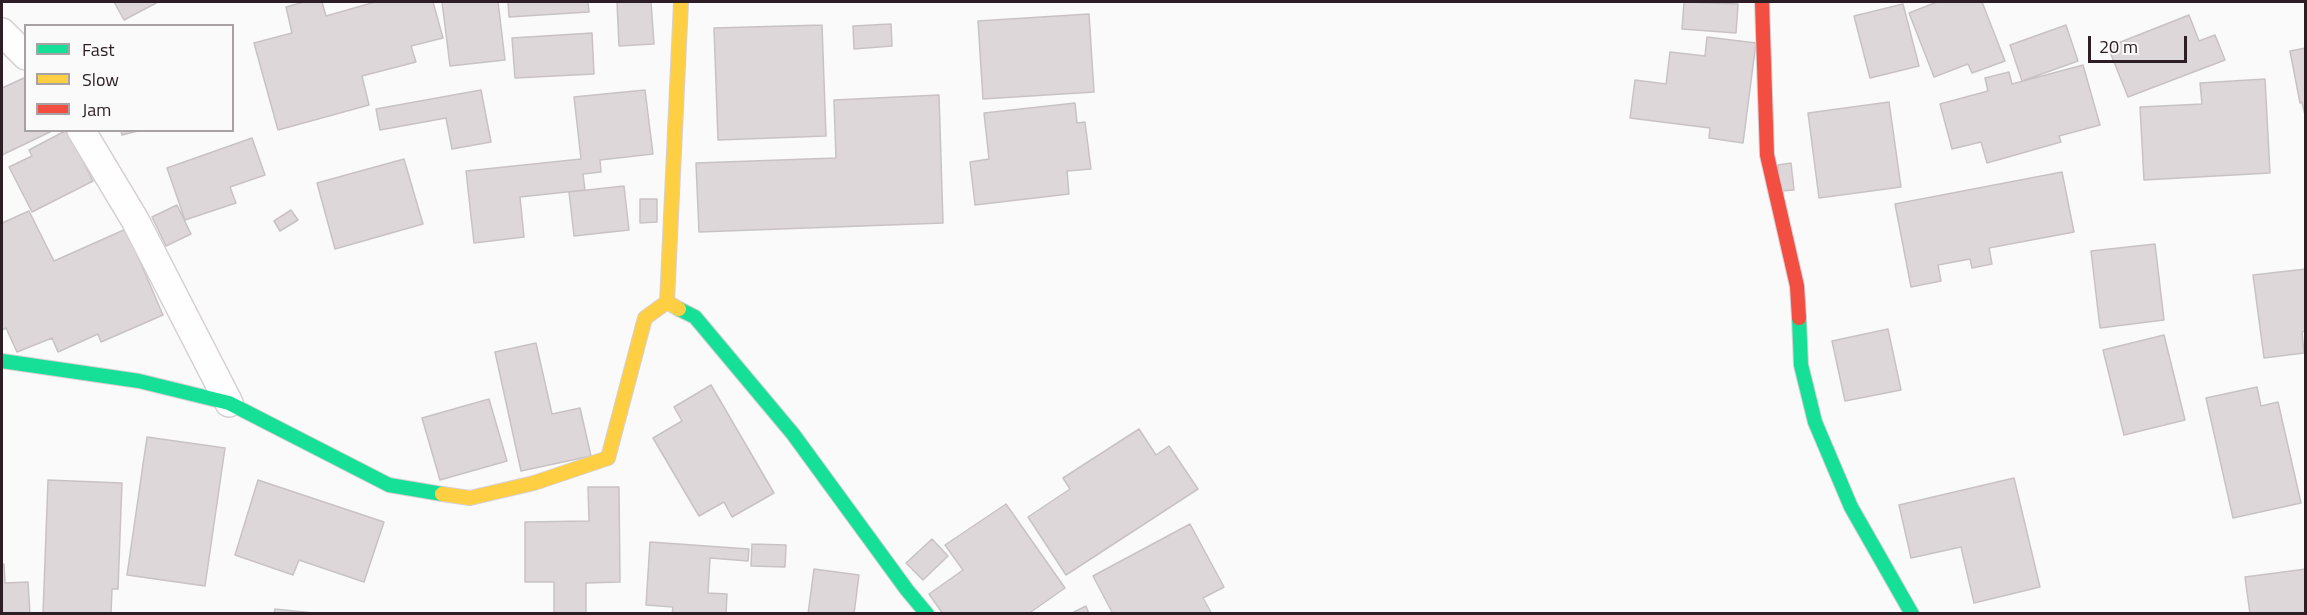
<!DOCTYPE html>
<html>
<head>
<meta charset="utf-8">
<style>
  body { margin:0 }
  #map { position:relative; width:2307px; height:615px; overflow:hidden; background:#fafafa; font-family:"Titillium Web",sans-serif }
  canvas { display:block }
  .frame { position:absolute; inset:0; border:3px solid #2c1e24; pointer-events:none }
  .legend { position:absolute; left:24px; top:24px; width:210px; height:108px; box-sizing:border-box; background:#fafafa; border:2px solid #a8a2a4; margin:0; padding:8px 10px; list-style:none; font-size:18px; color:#2c1e24 }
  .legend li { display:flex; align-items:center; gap:12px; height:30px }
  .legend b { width:30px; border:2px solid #a8a2a4 }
  .scale { position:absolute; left:2088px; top:36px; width:99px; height:27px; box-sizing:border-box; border:3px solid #2c1e24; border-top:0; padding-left:8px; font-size:18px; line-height:21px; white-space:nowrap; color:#2c1e24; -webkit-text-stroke:4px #fafafa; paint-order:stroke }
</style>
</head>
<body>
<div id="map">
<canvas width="2307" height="615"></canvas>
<div class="frame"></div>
<ul class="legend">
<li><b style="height:8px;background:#16e098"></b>Fast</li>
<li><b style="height:8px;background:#ffcf43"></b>Slow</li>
<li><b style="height:8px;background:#f24e42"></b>Jam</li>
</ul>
<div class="scale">20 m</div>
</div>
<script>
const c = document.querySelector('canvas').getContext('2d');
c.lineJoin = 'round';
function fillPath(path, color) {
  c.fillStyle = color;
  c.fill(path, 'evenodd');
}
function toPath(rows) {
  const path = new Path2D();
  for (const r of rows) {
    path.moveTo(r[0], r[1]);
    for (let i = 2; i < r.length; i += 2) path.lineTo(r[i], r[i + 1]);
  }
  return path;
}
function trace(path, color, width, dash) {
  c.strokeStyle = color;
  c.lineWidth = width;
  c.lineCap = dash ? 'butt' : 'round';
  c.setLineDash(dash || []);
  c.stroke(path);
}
const building = toPath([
  [114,2,158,2,124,20,114,2],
  [304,2,322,2,326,16,375,2,433,2,443,38,411,46,416,62,362,76,369,105,278,130,254,43,292,33,286,7,304,2],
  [442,2,498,2,505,60,450,66,442,2],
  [508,2,588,2,589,12,509,17,508,2],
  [617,2,651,2,654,44,619,46,617,2],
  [1684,2,1738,4,1736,33,1682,29,1684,2],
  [1937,2,1982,2,2005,61,1972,73,1968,64,1934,77,1909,13,1937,2],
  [1903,4,1919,66,1870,78,1854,16,1903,4],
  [1089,14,1094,92,983,99,978,21,1089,14],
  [2189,15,2199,41,2215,35,2225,60,2128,97,2108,47,2189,15],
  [891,24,892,46,854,49,853,26,891,24],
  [822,25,826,136,718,140,714,28,822,25],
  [2066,25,2078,61,2022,81,2010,45,2066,25],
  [592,33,594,74,515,78,512,38,592,33],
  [1707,37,1756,43,1743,143,1709,138,1710,128,1630,118,1635,80,1666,84,1670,52,1705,56,1707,37],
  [2306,48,2306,120,2302,102,2300,103,2290,51,2306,48],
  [2083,65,2100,125,2059,136,2061,142,1987,163,1981,142,1952,149,1940,104,1988,91,1985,78,2009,72,2012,84,2083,65],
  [26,77,26,130,52,131,2,155,2,88,26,77],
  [2265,79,2270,173,2144,180,2140,107,2202,104,2200,83,2265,79],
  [481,90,491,142,452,149,446,118,380,130,376,109,481,90],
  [645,90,653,154,600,160,601,172,583,174,585,190,520,197,524,237,474,243,466,171,581,159,574,97,645,90],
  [939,95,943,223,699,232,696,163,836,158,834,100,939,95],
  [1889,102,1901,187,1819,198,1808,113,1889,102],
  [1075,103,1077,123,1085,122,1091,169,1067,171,1069,194,975,205,970,162,989,159,984,113,1075,103],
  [67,130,93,181,32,212,9,167,32,156,29,150,67,130],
  [121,130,142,130,122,135,121,130],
  [252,138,265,175,230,187,236,203,185,220,167,168,252,138],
  [404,159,423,224,335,249,317,183,404,159],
  [1791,163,1794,190,1781,191,1778,165,1791,163],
  [2062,172,2074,232,1989,248,1992,264,1972,268,1970,259,1938,265,1941,281,1911,287,1895,204,2062,172],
  [624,186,629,230,574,236,569,192,624,186],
  [640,199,657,199,657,222,640,223,640,199],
  [177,205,191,234,166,246,152,217,177,205],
  [291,210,298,220,280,231,274,221,291,210],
  [29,211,54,261,126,229,163,315,101,342,98,334,58,352,52,338,17,352,6,328,2,330,2,223,29,211],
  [2155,244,2164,320,2100,328,2091,251,2155,244],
  [2306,269,2306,331,2302,332,2304,353,2264,358,2253,275,2306,269],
  [1888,329,1901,390,1845,401,1832,341,1888,329],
  [2164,335,2185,420,2124,435,2103,350,2164,335],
  [536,343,552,414,580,408,591,456,521,471,495,352,536,343],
  [711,385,774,493,732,517,724,502,699,516,653,438,682,421,674,407,711,385],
  [2257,387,2261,406,2278,402,2301,503,2233,518,2206,398,2257,387],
  [489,399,507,461,440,480,422,418,489,399],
  [1139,429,1156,455,1169,446,1198,489,1066,575,1028,517,1070,489,1063,478,1139,429],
  [147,437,225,448,205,586,127,575,147,437],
  [2014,478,2040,587,1974,603,1961,547,1911,558,1899,505,2014,478],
  [48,480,122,483,118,589,112,589,111,614,43,614,48,480],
  [258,480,384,522,364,582,299,560,293,575,235,555,258,480],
  [588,487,619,487,620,582,586,583,586,614,554,614,554,582,525,582,525,522,589,521,588,487],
  [1006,504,1065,588,1028,614,943,614,929,594,963,570,945,545,1006,504],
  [1190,524,1224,587,1203,598,1212,614,1113,614,1093,576,1190,524],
  [932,539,948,556,923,580,906,563,932,539],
  [650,542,749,549,748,561,710,558,708,593,727,594,726,614,672,614,673,607,646,605,650,542],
  [752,544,786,545,785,567,751,566,752,544],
  [2,564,4,564,5,583,28,582,30,614,2,614,2,564],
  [814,569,859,575,854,614,808,614,814,569],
  [2306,569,2306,614,2250,614,2245,577,2306,569],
  [1086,606,1089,614,1070,614,1086,606],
  [275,609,323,614,274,614,275,609]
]);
fillPath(building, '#ded7da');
trace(building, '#c9c2c5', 1.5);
const street = toPath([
  [2,32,26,56],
  [81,130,135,220,229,403]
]);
const fast = toPath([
  [679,309,695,317,793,434,907,590,927,614],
  [1799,318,1801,365,1815,422,1851,507,1912,614],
  [2,361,139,381,229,403,389,485,442,494]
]);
const slow = toPath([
  [667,302,681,2],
  [442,494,470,498,534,483,608,458,645,318,667,302,679,309]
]);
const jam = toPath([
  [1762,2,1767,155,1797,286,1799,318]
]);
trace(street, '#d6cfd2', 30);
trace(fast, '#d6cfd2', 16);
trace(slow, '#d6cfd2', 16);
trace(jam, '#d6cfd2', 16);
trace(street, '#fefefe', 27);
trace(fast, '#16e098', 14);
trace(slow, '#ffcf43', 14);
trace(jam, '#f24e42', 14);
</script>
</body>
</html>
